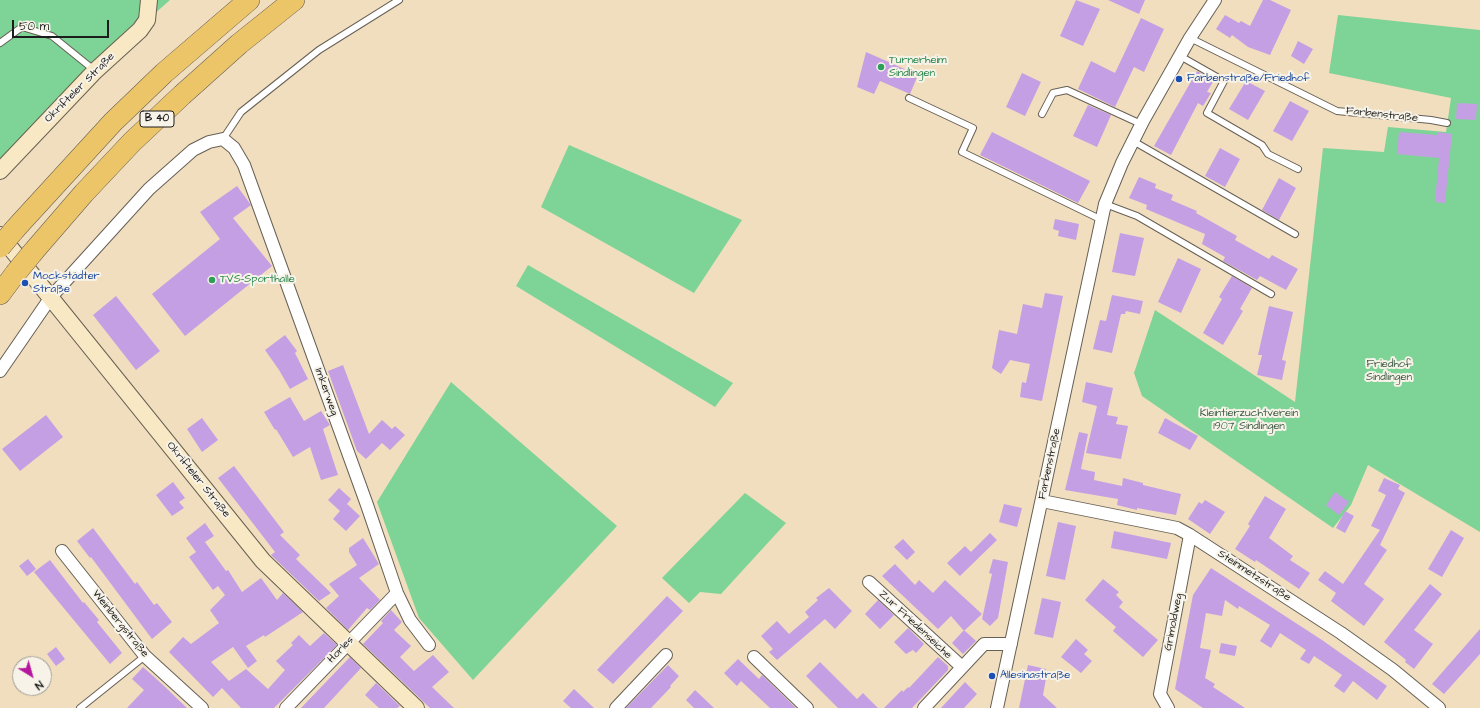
<!DOCTYPE html>
<html>
<head>
<meta charset="utf-8">
<style>
  body { margin:0 }
  #map { position:relative; width:1480px; height:708px; overflow:hidden; background:#f1debf; font-family:"Architects Daughter",sans-serif }
  canvas { display:block }
  .north { position:absolute; left:12px; top:656px; width:40px; height:40px; box-sizing:border-box; background:#f7f3e8; border:1px solid #9f9d96; border-radius:50%; rotate:143deg; font-size:11px; font-weight:700; line-height:16px; text-align:center; color:#1c1c1c }
  .north::after { content:''; display:block; margin:auto; width:14px; height:18px; background:#b5179e; clip-path:polygon(50% 0,100% 100%,50% 72%,0 100%) }
  .scale { position:absolute; left:12px; top:20px; width:97px; height:18px; box-sizing:border-box; border:2px solid #1c1c1c; border-top:0; padding-left:5px; font-size:12px; line-height:14px; white-space:nowrap; color:#1c1c1c; -webkit-text-stroke:3px #f7f3e8; paint-order:stroke }
</style>
</head>
<body>
<div id="map">
<canvas width="1480" height="708"></canvas>
<div class="north">N</div>
<div class="scale">50 m</div>
</div>
<script>
const c = document.querySelector('canvas').getContext('2d');
c.lineJoin = 'round';
function fillPath(path, color) {
  c.fillStyle = color;
  c.fill(path, 'evenodd');
}
function toPath(rows) {
  const path = new Path2D();
  for (const r of rows) {
    path.moveTo(r[0], r[1]);
    for (let i = 2; i < r.length; i += 2) path.lineTo(r[i], r[i + 1]);
  }
  return path;
}
function trace(path, color, width, dash) {
  c.strokeStyle = color;
  c.lineWidth = width;
  c.lineCap = dash ? 'butt' : 'round';
  c.setLineDash(dash || []);
  c.stroke(path);
}
function label(font, color, halo, rows, align = 'center') {
  c.font = font + ' "Architects Daughter",sans-serif';
  c.lineWidth = 4;
  c.setLineDash([]);
  c.textBaseline = 'middle';
  c.strokeStyle = halo;
  c.fillStyle = color;
  for (const [text, x, y, turn = 0] of rows) {
    c.save();
    c.translate(x, y);
    c.rotate((+turn || 0) * Math.PI / 180);
    c.textAlign = isNaN(turn) ? turn : align;
    if (halo) c.strokeText(text, 0, 0);
    c.fillText(text, 0, 0);
    c.restore();
  }
}
fillPath(toPath([
  [0,0,170,0,48,108,0,163],
  [1338,15,1480,30,1480,532,1368,465,1351,505,1333,528,1142,396,1134,373,1155,310,1295,402,1323,148,1384,152,1388,127,1446,132,1451,98,1329,73],
  [569,145,742,220,694,293,541,207],
  [528,265,733,383,715,407,516,286],
  [451,382,617,526,473,680,419,618,377,502],
  [745,493,786,523,721,594,700,592,689,603,662,578]
]), '#7ed396');
fillPath(toPath([
  [1076,0,1100,9,1083,46,1060,36],
  [1108,0,1145,0,1139,14],
  [1263,0,1270,0,1291,10,1270,55,1248,47,1232,35,1230,38,1216,29,1225,15,1239,23,1241,21,1250,26],
  [1141,18,1164,29,1144,72,1134,67,1115,107,1078,89,1091,61,1115,73],
  [1298,41,1313,49,1304,64,1291,56],
  [866,52,918,75,910,94,880,81,874,94,857,87],
  [1197,71,1214,80,1207,92,1211,93,1203,106,1198,103,1171,155,1154,146],
  [1022,73,1041,82,1025,116,1006,107],
  [1246,81,1265,91,1248,120,1229,109],
  [1290,101,1309,111,1292,141,1273,131],
  [1457,103,1477,104,1476,120,1456,119],
  [1088,105,1111,115,1097,147,1073,136],
  [992,132,1090,181,1078,203,980,155],
  [1399,132,1437,135,1437,132,1452,134,1445,203,1435,202,1439,158,1397,154],
  [1220,148,1240,159,1225,187,1205,176],
  [1139,177,1156,184,1155,188,1173,195,1171,200,1197,211,1196,213,1237,236,1235,240,1269,259,1272,255,1298,269,1286,290,1260,276,1257,280,1223,261,1225,257,1202,244,1205,234,1146,209,1147,205,1129,198],
  [1279,178,1296,188,1279,220,1262,210],
  [237,186,251,205,233,218,272,266,185,336,152,294,220,239,200,212],
  [1055,219,1079,224,1076,240,1058,236,1059,231,1053,229],
  [1120,233,1144,238,1135,276,1112,272],
  [1178,258,1201,269,1181,313,1158,302],
  [1232,276,1252,288,1240,309,1243,311,1223,345,1203,333,1222,299,1219,297],
  [1045,293,1063,296,1042,401,1020,397,1022,382,1026,383,1030,364,1010,360,1001,374,992,368,999,330,1017,334,1023,304,1042,308],
  [1112,295,1143,301,1140,314,1126,311,1125,314,1121,314,1112,353,1093,349,1100,320,1106,321],
  [116,296,160,351,136,370,93,315],
  [1269,306,1293,312,1282,360,1286,361,1282,380,1257,375,1262,355,1258,355],
  [285,335,297,351,295,353,308,379,290,389,279,370,265,350],
  [343,365,369,434,382,420,392,429,395,426,405,435,390,450,382,443,366,459,357,451,328,371],
  [1086,382,1113,388,1107,415,1118,417,1116,424,1128,426,1121,459,1086,453,1097,406,1082,402],
  [290,397,304,421,321,411,330,425,323,429,338,475,321,480,310,447,293,457,276,429,275,430,264,412],
  [46,415,63,437,20,471,2,449],
  [202,418,218,440,202,452,187,429],
  [1165,418,1198,436,1190,450,1158,433],
  [1079,432,1088,434,1081,469,1095,472,1094,480,1122,486,1123,478,1143,483,1143,485,1181,494,1176,515,1137,508,1137,510,1117,505,1118,499,1065,490],
  [234,466,284,532,280,535,300,555,296,559,331,593,319,601,271,555,275,552,218,478],
  [1384,478,1400,485,1398,489,1405,493,1380,545,1387,550,1364,584,1384,599,1364,626,1331,601,1336,593,1318,580,1325,571,1343,584,1380,530,1371,526,1386,495,1378,491],
  [173,482,185,498,179,502,184,508,172,516,156,495],
  [339,488,351,499,347,504,360,516,346,531,333,519,340,511,328,500],
  [1335,492,1349,502,1339,515,1326,505],
  [1265,496,1286,509,1269,538,1293,556,1290,560,1310,573,1299,589,1256,560,1255,562,1235,549,1250,526,1248,524],
  [1205,500,1225,512,1210,534,1188,519,1199,502,1202,504],
  [1004,504,1022,508,1017,527,999,522],
  [1345,511,1354,516,1345,533,1336,528],
  [1058,522,1076,526,1065,580,1046,576],
  [205,523,214,536,205,542,226,571,228,570,242,592,261,578,277,600,283,593,303,612,265,637,264,635,246,646,257,661,248,668,233,647,211,662,229,681,246,669,268,689,285,670,276,661,293,645,291,643,299,635,310,646,324,633,337,645,274,708,241,708,222,688,213,697,169,652,183,637,191,644,219,623,210,610,225,595,218,586,213,590,189,557,196,552,186,538],
  [93,528,135,584,137,582,154,605,157,603,172,622,152,639,91,557,90,558,77,541],
  [1451,530,1464,538,1442,577,1428,569],
  [1114,531,1171,543,1167,559,1111,548],
  [990,533,997,540,960,576,947,563,965,546,971,552],
  [363,538,379,564,359,578,380,600,370,610,367,608,348,630,326,608,339,596,329,584,357,565,349,552,349,548],
  [903,539,915,552,907,560,894,547],
  [28,559,36,569,27,576,19,566],
  [993,559,1008,562,998,618,990,626,982,619,992,574,989,573],
  [50,560,83,603,84,602,99,620,97,622,122,653,110,664,34,572],
  [895,564,915,585,919,580,933,593,945,580,982,614,964,631,951,616,938,629,882,576],
  [1211,568,1322,640,1387,686,1377,700,1353,681,1344,693,1334,686,1342,675,1314,656,1309,664,1300,659,1306,650,1280,633,1271,648,1260,641,1270,625,1239,606,1238,609,1225,600,1222,616,1206,613,1200,648,1211,650,1205,678,1215,684,1213,687,1245,708,1203,708,1175,689,1193,595],
  [1103,579,1119,592,1116,595,1123,602,1119,607,1158,640,1143,657,1113,631,1116,627,1085,600],
  [1430,584,1442,594,1414,630,1433,644,1414,669,1405,662,1406,660,1384,642],
  [829,588,852,611,835,629,825,619,777,660,769,652,773,649,761,636,777,621,789,634,809,617,805,612,818,600,816,598],
  [667,596,683,611,613,684,597,670],
  [1042,598,1061,602,1053,638,1034,634],
  [878,600,894,615,880,629,865,614],
  [391,610,402,622,394,630,411,646,400,657,414,671,433,655,449,672,432,687,454,708,430,708,363,644,383,623,381,621],
  [908,628,924,644,916,653,913,650,906,654,894,642],
  [1480,629,1480,654,1444,694,1432,684],
  [964,630,976,641,963,654,952,643],
  [1076,639,1088,650,1084,654,1092,661,1081,673,1061,657],
  [1221,643,1237,646,1235,656,1219,653],
  [56,647,65,659,56,666,47,654],
  [350,657,361,668,324,708,301,708],
  [938,657,948,666,948,670,912,708,884,708,902,690,903,692,908,687,909,688],
  [738,659,759,679,762,675,796,708,770,708,741,681,737,686,724,673],
  [820,662,857,699,863,693,878,708,838,708,806,676],
  [668,665,679,676,670,686,671,687,651,708,626,708],
  [1028,665,1046,669,1044,677,1047,673,1043,695,1057,708,1019,708],
  [143,667,162,684,187,708,127,708,144,690,132,679],
  [965,682,977,694,964,708,941,708],
  [376,683,400,706,397,708,379,708,365,695],
  [574,689,594,708,571,708,563,701],
  [695,690,714,708,694,708,686,700]
]), '#c59fe3');
const lane = toPath([
  [1190,38,1337,111,1431,120,1447,123],
  [0,43,22,27,52,36,94,70],
  [1180,56,1224,81,1207,113,1262,145,1268,154,1298,169],
  [909,98,973,128,962,152,1102,220],
  [1042,114,1053,93,1067,90,1141,124],
  [223,139,241,112,319,50,399,0],
  [1133,141,1295,234],
  [1105,204,1137,216,1271,294],
  [80,708,145,656]
]);
const street = toPath([
  [0,371,51,297,149,189,193,150,209,142,223,139,234,148,244,165,367,505,397,593,410,620,429,645],
  [1042,501,1177,528,1190,535,1341,633,1393,670,1439,708],
  [62,551,145,656,202,708],
  [869,582,962,667],
  [754,657,807,708],
  [286,708,397,593],
  [616,708,666,655],
  [924,708,984,644,1011,644],
  [997,708,1105,204,1122,163,1143,121,1190,38,1215,0],
  [1168,708,1160,694,1190,535]
]);
const secondary = toPath([
  [0,171,95,71,140,30,147,20,149,0],
  [0,235,263,561,416,708]
]);
const highway = toPath([
  [15,229,113,122,164,73,249,0],
  [33,252,84,193,132,142,182,95,239,44,294,0],
  [0,294,15,274]
]);
trace(lane, '#676055', 8);
trace(street, '#676055', 14);
trace(secondary, '#676055', 18);
trace(highway, '#676055', 22);
trace(lane, '#fff', 6);
trace(street, '#fff', 12);
trace(secondary, '#f8e8c3', 16);
trace(highway, '#edc569', 21);
const highwayBridge = toPath([
  [0,247,15,229],
  [15,274,33,252]
]);
trace(highwayBridge, '#676055', 22, []);
trace(highwayBridge, '#edc569', 21);
for (const [x, y, r, color] of [
  [881,67,4,"#2e9e5b"],
  [1179,79,4,"#1a4fb4"],
  [212,280,4,"#2e9e5b"],
  [25,283,4,"#1a4fb4"],
  [992,676,4,"#1a4fb4"]
]) {
  const dot = new Path2D();
  dot.arc(x, y, r, 0, 2 * Math.PI);
  c.fillStyle = color;
  c.fill(dot);
  trace(dot, '#f7f3e8', 1.5);
}
for (const [x, y, w] of [
  [157,119,34]
]) {
  const box = new Path2D();
  box.roundRect(x - w / 2, y - 8, w, 16, 3);
  c.fillStyle = '#f7f3e8';
  c.fill(box);
  trace(box, '#1c1c1c', 1);
}
label('bold 10px', '#1c1c1c', null, [
  ["B 40",157,119]
]);
label('11px', '#27864d', '#f7f3e8', [
  ["Turnerheim",889,61],
  ["Sindlingen",889,74],
  ["TVS-Sporthalle",220,280]
], 'left');
label('11px', '#164399', '#f7f3e8', [
  ["Farbenstraße/Friedhof",1187,79],
  ["Mockstädter",33,277],
  ["Straße",33,290],
  ["Allesinastraße",1000,676]
], 'left');
label('11px', '#1c1c1c', '#f7f3e8', [
  ["Okrifteler Straße",80,88,-45],
  ["Farbenstraße",1382,115,6],
  ["Imkerweg",326,392,70],
  ["Farbenstraße",1050,464,-78],
  ["Okrifteler Straße",198,480,51],
  ["Steinmetzstraße",1254,576,33],
  ["Grimoldweg",1174,622,-79],
  ["Weinbergstraße",120,624,51],
  ["Zur Friedenseiche",915,625,43],
  ["Horles",341,650,-46]
]);
label('11px', '#3e5c47', '#f7f3e8', [
  ["Friedhof",1389,365],
  ["Sindlingen",1389,378],
  ["Kleintierzuchtverein",1249,414],
  ["1907 Sindlingen",1249,427]
]);
</script>
</body>
</html>
